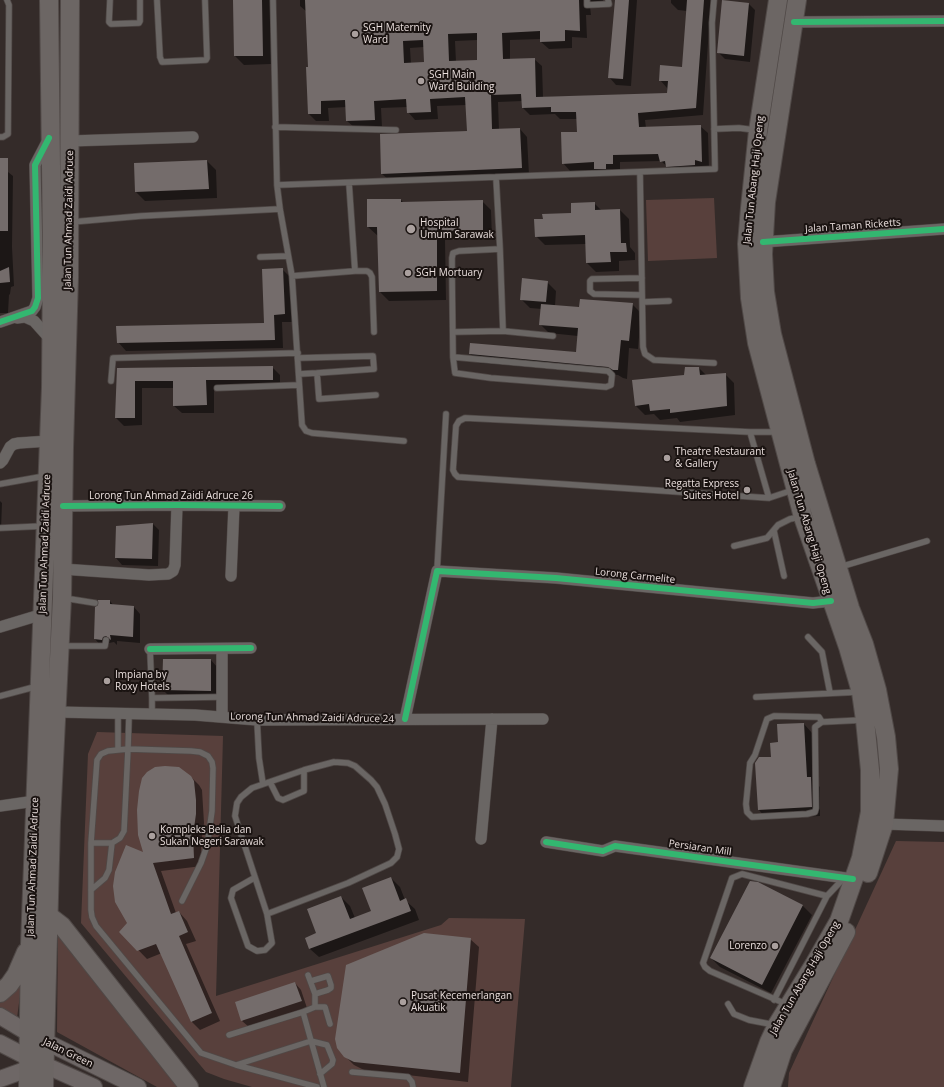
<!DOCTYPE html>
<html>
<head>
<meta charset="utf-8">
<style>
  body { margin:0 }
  canvas { display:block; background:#342b29 }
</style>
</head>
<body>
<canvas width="944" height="1087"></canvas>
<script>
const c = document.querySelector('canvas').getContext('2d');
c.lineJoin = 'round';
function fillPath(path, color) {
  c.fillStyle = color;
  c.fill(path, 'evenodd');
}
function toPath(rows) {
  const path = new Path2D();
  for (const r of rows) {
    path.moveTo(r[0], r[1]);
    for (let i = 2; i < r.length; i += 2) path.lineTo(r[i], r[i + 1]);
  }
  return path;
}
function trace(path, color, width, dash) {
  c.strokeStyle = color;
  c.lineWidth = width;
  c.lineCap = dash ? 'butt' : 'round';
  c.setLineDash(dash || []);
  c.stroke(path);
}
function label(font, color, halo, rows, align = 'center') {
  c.font = font + ' "Open Sans",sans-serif';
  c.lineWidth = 4;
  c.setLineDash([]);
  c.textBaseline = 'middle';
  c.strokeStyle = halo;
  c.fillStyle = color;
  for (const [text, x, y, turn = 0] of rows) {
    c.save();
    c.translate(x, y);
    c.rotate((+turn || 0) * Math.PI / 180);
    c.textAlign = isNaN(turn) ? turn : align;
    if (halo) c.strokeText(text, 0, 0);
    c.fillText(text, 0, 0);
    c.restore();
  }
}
fillPath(toPath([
  [714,198,717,258,648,261,646,200],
  [97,732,223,736,216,996,441,925,449,918,525,919,511,1087,252,1087,224,1079,206,1072,81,923,88,754],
  [896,841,944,842,944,1087,788,1087,789,1073],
  [58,936,179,1087,157,1087,57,1032],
  [22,980,17,1018,0,1008,0,999]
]), '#58403c');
fillPath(toPath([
  [234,0,270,0,271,64,244,65,235,56],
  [300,0,603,0,603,7,600,8,595,3,590,6,591,15,586,15,587,38,572,37,572,48,549,49,541,42,541,39,510,40,510,60,534,59,542,66,543,97,668,94,667,88,660,80,683,68,687,11,678,10,671,3,671,0,711,0,703,115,645,120,646,128,700,126,708,133,709,169,702,167,702,173,675,174,661,161,620,162,620,171,614,171,613,176,602,176,596,170,570,171,563,163,578,133,577,119,560,119,555,114,530,115,523,108,523,101,498,102,499,130,520,129,527,137,529,175,390,181,382,174,381,135,468,131,467,105,437,106,438,119,415,120,408,112,408,107,381,108,382,127,355,128,347,121,347,107,328,108,329,121,316,121,309,114,309,68,307,12,300,6],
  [478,40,478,61,456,62,455,41],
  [424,47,425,63,411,64,410,48],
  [616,0,637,0,631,86,616,85,609,77],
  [749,4,755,10,750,62,725,59,718,52],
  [207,161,216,170,217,198,145,201,136,192],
  [0,172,8,172,13,176,12,247,14,286,11,287,10,294,9,295,8,313,0,313],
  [401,200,404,203,482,201,491,210,492,238,445,239,446,300,389,301,380,292,378,236,368,227],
  [594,203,602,211,620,210,629,219,630,247,635,253,635,260,619,261,619,271,596,272,587,263,586,244,545,245,536,236,544,220,572,214],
  [283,270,291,278,293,322,282,322,283,348,126,351,118,342,265,324],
  [547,282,556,291,555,306,580,308,632,304,641,313,638,349,629,348,627,379,623,378,618,375,479,363,470,354,577,353,578,336,549,333,540,324,542,309,530,308,521,299],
  [272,367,280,375,280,387,214,388,214,413,182,413,174,406,174,388,142,388,142,425,124,426,116,418,118,369],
  [699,368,707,376,725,374,734,383,735,415,680,422,677,418,660,420,654,414,645,415,636,406,633,381,685,376],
  [0,501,2,503,1,530,0,530],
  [153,524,159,530,158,566,122,565,116,558],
  [110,601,114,606,134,607,140,614,140,643,117,641,117,645,114,642,109,643,108,646,101,646,95,639,96,608,100,604],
  [211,660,217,667,217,697,170,697,163,690],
  [804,724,812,733,815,782,820,787,820,816,767,819,759,810,772,758,779,743],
  [190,776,199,785,202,790,204,823,201,844,202,866,161,871,176,913,179,912,187,921,196,941,186,944,220,1021,200,1030,192,1022,162,953,147,959,121,932,128,923,145,854],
  [391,878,400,887,405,900,415,909,419,920,319,957,310,949,318,934,341,897,350,906,355,918,372,912],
  [757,883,803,906,812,915,771,993,720,967,711,958],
  [470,939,479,947,468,1082,364,1070,354,1065,345,1056],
  [295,983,301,990,307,1008,249,1027,242,1021]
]), '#0007');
fillPath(toPath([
  [233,0,262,0,263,56,234,56],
  [305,0,579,0,580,31,565,30,565,41,540,42,540,31,502,33,503,59,535,58,536,97,667,93,668,81,659,81,660,65,682,67,687,0,704,0,696,108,638,113,639,127,701,125,702,162,695,160,695,165,666,167,665,161,660,162,658,154,613,155,613,164,606,164,606,169,594,169,594,162,562,164,561,132,577,132,576,112,551,112,551,107,522,108,521,94,491,95,492,129,520,128,522,168,381,174,380,134,467,131,465,97,430,99,431,112,407,113,406,99,374,101,375,120,346,121,345,100,321,101,321,114,308,114,306,67,308,67],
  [477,33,477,60,449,61,448,34],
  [423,40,424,62,404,63,403,41],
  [615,0,629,0,623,79,608,78],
  [722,0,749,3,744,56,717,53],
  [0,158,8,158,8,231,0,231],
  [207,160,209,189,135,192,134,163],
  [367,199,401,199,401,202,483,200,483,230,437,231,437,291,379,292,377,227,367,227],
  [595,202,595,210,620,209,621,243,626,243,627,252,610,252,611,262,586,263,585,235,535,237,534,219,543,219,542,214,571,213,571,203],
  [9,267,10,282,0,283,0,271],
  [283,268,285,314,274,315,275,340,117,343,116,326,264,323,262,269],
  [522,278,548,281,546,302,520,300],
  [580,299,633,303,629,341,621,340,618,370,613,370,608,367,469,354,470,343,576,352,578,328,539,325,541,304,579,307],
  [273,366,273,380,206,380,207,405,173,406,173,381,135,381,135,418,115,418,117,368],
  [685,367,699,367,700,375,726,373,727,406,670,413,670,409,650,411,649,404,635,406,632,380,684,375],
  [153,523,152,559,115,558,116,526],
  [98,600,110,600,110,604,134,606,133,637,110,635,111,640,106,636,103,637,102,640,94,639,95,607,98,605],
  [163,659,211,659,211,691,162,690],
  [804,723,807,777,811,777,812,807,758,810,755,763,759,757,771,757,770,743,778,742,777,724],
  [165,766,179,767,191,776,194,781,196,800,196,814,193,835,194,858,153,863,171,914,179,911,188,932,179,936,212,1013,191,1022,156,944,137,951,119,932,127,923,115,902,113,886,115,872,126,845,143,852,138,835,137,810,139,791,142,778,147,772,155,767],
  [391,877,400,901,406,898,411,911,309,949,305,938,316,933,307,909,341,896,350,919,371,911,362,888],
  [750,881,758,882,803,905,762,985,710,958],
  [424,933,471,938,460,1073,354,1062,344,1057,337,1048,335,1039,346,965],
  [295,982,302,1001,241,1021,235,1002]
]), '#746c6b');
const service = toPath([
  [110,0,109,22,111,24,139,23,140,21,140,0],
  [157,0,160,57,162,62,206,60,207,58,205,0],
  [273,0,277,185,280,209,292,276,302,425,306,431,312,433,404,441],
  [587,0,587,5,609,4,608,0],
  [275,127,396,130],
  [714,129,739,128,755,130],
  [0,137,3,137,8,134,9,5,7,0],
  [640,172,643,347,645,354,654,360,714,363],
  [496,177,500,249,503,331],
  [349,183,355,271],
  [277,185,715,169,712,23,714,0],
  [72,222,141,216,280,209],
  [260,257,288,256],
  [292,276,355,271,367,271,370,273,372,277,374,332],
  [642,278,592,279,590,281,590,291,594,294,642,295],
  [643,302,669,301],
  [453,332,503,331,553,336],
  [453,357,608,371,612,375,611,385,606,387,491,378,455,373,453,357,452,272,452,258,453,253,459,251,500,249],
  [298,358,373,356,374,369,317,373,319,399,376,395],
  [299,374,317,373],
  [111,381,113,358,298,353],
  [217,388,299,385],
  [750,432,769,498],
  [777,432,750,432,465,418,459,421,456,426,453,470,455,474,458,477,769,498,793,490],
  [0,484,45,476],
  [0,528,44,526],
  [774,531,784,576],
  [734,546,767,538,778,525,790,519,800,517],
  [840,567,927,541],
  [437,571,446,414],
  [64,598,95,603],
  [808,637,822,652,830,693],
  [62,646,105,646,106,640],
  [150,649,152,698,221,697],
  [0,696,38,686],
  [756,697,858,692],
  [152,698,152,715],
  [118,715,118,750],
  [257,720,259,758,263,784],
  [822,722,819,717,774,716,767,719,755,755,750,763,746,804,747,812,752,817,807,814,815,812,816,808,815,727,822,722,863,720],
  [334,762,348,763,355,766,371,780,377,787,385,804,395,834,399,849,397,857,391,863,348,883,267,914,235,816,237,803,241,797,252,788,304,770,334,762],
  [270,782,278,798,283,800,304,791,304,770],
  [91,843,112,843,120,838,124,831,128,749,129,715],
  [254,878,233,890,231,898,248,946,257,951,265,950,272,943,267,914],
  [91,890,105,878,109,870,112,843],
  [182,901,201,863,207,846,212,811,213,768,212,762,208,756,200,752,191,751,128,749,108,751,101,754,97,760,91,843,91,910,92,917,96,926,201,1053,236,1065,317,1087],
  [311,981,328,976,331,985,331,988,328,990,315,994],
  [774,1000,827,896],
  [728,1004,734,1014,749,1020,775,1025],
  [786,1004,710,971,705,967,703,963,732,878,742,874,827,896,844,878],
  [315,1007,325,1007,330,1024],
  [303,1012,315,1007,315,994,308,975],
  [229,1035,303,1012,324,1087],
  [236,1065,311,1041,327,1045,333,1060,332,1064,320,1074],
  [352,1072,408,1077,412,1082,413,1087]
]);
const minor = toPath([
  [794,22,944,21],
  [70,141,193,137],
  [763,242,944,229],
  [17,318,25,317,34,321,51,340],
  [0,322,32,311,35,307,38,298,35,165,48,140],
  [0,463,3,460,10,447,14,444,19,443,49,441],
  [63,506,177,505,280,506],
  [62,569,149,575,168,574,173,571,175,565,177,505],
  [231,576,234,506],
  [0,627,43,614],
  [150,649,251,648],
  [57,712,195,715,257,720,543,719],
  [222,717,222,649],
  [405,719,437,571,556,578,813,603,831,601],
  [0,806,35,801],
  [884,824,944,826],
  [481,839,492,719],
  [546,842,603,851,615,846,853,879]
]);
const secondary = toPath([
  [0,1016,30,1034,138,1087],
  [0,1043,29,1058,94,1087],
  [0,1079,39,1065]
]);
const primary = toPath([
  [797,0,766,202,763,254,765,292,772,334,806,464,850,608,864,644,877,690,886,737,889,769,884,824,868,873],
  [49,916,62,926,189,1087],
  [0,993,9,985,16,975,26,952],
  [28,1087,30,944,51,387,52,249,49,0],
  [44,1087,51,822,62,598,64,448,69,277,70,0],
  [753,1087,769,1042,777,1025,815,963,839,921,861,858,870,812,870,770,865,720,861,692,848,647,803,517,757,343,750,298,747,244,750,208,758,131,778,0],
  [771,1087,783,1050,846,932]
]);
trace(service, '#504947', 7);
trace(minor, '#504947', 12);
trace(secondary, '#504947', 18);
trace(primary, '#504947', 20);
trace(service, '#6a6664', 5.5);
trace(minor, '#6a6664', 11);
trace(secondary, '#6e6766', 16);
trace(primary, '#6c6664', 18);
trace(toPath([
  [794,22,944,21],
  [763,242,944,229],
  [0,322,32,311,35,307,38,298,35,165,49,138],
  [63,506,177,505,280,506],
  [150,649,251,648],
  [405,719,437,571,556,578,813,603,831,601],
  [546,842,603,851,615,846,853,879]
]), '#33b770', 6);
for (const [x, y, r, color] of [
  [355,34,4,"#aaa09e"],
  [421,81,4,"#aaa09e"],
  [411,229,5,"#aaa09e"],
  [408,273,4,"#aaa09e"],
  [667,458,4,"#aaa09e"],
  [747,490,4,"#aaa09e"],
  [107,681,4,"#aaa09e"],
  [152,836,4,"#aaa09e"],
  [775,946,4,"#aaa09e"],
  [403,1002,4,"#aaa09e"]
]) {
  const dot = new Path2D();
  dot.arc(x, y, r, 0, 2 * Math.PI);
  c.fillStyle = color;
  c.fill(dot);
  trace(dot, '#1a1311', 1.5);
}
label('10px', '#eadfdd', '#1a1311', [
  ["SGH Maternity",363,28],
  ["Ward",363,40],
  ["SGH Main",429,75],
  ["Ward Building",429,87],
  ["Hospital",420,223],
  ["Umum Sarawak",420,235],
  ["SGH Mortuary",416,273],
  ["Theatre Restaurant",675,452],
  ["& Gallery",675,464],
  ["Regatta Express",739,484,"right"],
  ["Suites Hotel",739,496,"right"],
  ["Impiana by",115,675],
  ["Roxy Hotels",115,687],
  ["Kompleks Belia dan",160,830],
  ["Sukan Negeri Sarawak",160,842],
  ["Lorenzo",767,946,"right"],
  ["Pusat Kecemerlangan",411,996],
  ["Akuatik",411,1008]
], 'left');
label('10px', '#eadfdd', '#1a1311', [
  ["Jalan Tun Abang Haji Openg",754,180,-84],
  ["Jalan Tun Ahmad Zaidi Adruce",69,220,-89],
  ["Jalan Taman Ricketts",853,226,-4],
  ["Lorong Tun Ahmad Zaidi Adruce 26",171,496],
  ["Jalan Tun Abang Haji Openg",809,532,73],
  ["Jalan Tun Ahmad Zaidi Adruce",45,544,-88],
  ["Lorong Carmelite",635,576,6],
  ["Lorong Tun Ahmad Zaidi Adruce 24",312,718,1],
  ["Persiaran Mill",700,848,8],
  ["Jalan Tun Ahmad Zaidi Adruce",33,867,-88],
  ["Jalan Tun Abang Haji Openg",805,978,-60],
  ["Jalan Green",68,1053,26]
]);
</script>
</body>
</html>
